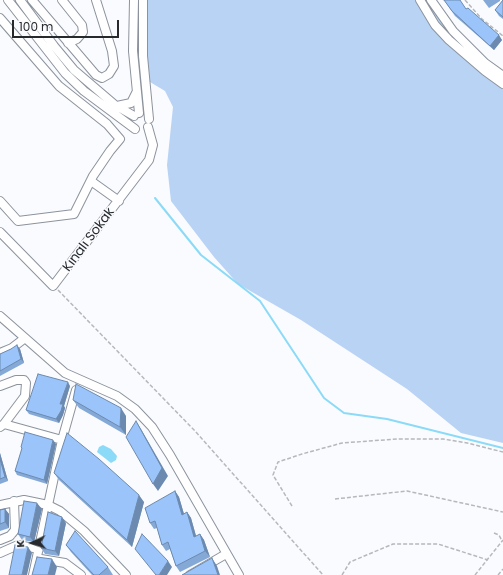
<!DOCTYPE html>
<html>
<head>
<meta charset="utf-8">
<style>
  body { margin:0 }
  #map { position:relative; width:503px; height:575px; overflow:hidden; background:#fafbfe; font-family:Poppins,sans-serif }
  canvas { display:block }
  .north { position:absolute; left:12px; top:523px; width:40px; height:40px; -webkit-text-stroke:3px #fafbfe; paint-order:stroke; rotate:266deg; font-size:11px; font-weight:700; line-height:16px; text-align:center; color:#262a2d }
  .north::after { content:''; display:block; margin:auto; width:14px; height:18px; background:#262a2d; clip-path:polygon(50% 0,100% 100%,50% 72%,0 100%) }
  .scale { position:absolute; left:12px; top:20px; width:107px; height:18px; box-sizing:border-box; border:2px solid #262a2d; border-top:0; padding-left:5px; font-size:12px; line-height:14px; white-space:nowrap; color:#262a2d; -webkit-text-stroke:3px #fafbfe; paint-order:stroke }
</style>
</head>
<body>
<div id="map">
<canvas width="503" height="575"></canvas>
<div class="north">K</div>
<div class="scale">100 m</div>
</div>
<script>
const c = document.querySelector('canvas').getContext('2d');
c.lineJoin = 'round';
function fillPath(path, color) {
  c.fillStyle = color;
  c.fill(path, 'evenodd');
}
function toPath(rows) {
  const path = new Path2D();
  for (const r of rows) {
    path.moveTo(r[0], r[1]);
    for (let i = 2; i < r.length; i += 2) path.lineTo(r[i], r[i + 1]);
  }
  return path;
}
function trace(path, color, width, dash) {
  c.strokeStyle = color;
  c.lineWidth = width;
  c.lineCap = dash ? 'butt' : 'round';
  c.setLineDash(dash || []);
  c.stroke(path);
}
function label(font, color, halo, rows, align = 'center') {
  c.font = font + ' Poppins,sans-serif';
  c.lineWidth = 3;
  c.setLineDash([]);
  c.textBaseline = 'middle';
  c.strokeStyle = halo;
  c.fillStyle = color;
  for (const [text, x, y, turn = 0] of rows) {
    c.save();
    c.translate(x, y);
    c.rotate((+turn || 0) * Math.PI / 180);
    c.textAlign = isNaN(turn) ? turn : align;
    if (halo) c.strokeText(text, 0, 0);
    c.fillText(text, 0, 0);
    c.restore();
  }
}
fillPath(toPath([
  [139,0,428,0,457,43,503,76,503,443,461,433,407,389,301,320,238,284,214,257,171,201,167,165,173,107,165,91,140,76]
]), '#b9d3f4');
fillPath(toPath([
  [103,445,111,449,117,456,116,460,111,463,97,452,99,447]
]), '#8bdaf7');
trace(toPath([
  [155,198,201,255,260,301,324,398,344,413,387,419,503,448]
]), '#8bdaf7', 2);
const minor = toPath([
  [8,0,65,73,84,91,135,129],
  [20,0,54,46,74,70,115,105,134,116],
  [32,0,96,75,102,78,109,74,114,66,112,51,96,0],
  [62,0,82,25,83,32,77,39,68,43],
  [134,0,133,51,139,113],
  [143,0,143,56,149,119],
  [420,0,435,25,449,40,485,71,503,84],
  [431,0,453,31,485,63,503,76],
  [0,18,59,86,107,124,120,139,110,151,93,176,74,214,18,221,0,201],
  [117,106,131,103,136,93],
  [91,181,119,201],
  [0,232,53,286,149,160,153,145,148,127],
  [0,316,65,373,117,396,135,409,152,427,170,455,239,575],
  [0,353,12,348,25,338],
  [0,386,16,380,24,380,26,383,25,396,4,424,0,427],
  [4,424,62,440],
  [0,505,24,500,48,505,60,511,84,531,126,575],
  [0,540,10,536,15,530,14,501],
  [0,553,18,545,39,549],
  [41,559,65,563,81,575],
  [33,575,62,440,76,390],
  [190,575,226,554]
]);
trace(minor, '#8c939d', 10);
trace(toPath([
  [465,0,482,19,503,36],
  [58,290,195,431,323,575],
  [335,499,407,491,503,512],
  [292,506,273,475,278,462,302,454,342,443,397,439,443,439,467,443,503,452],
  [494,533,499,535,502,541],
  [342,575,350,562,393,544,438,544,488,560],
  [475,575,503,540],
  [498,575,503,569]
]), '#b6b8bb', 1.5, [4, 2]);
trace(minor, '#fff', 8);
fillPath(toPath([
  [444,0,466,9,502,40,494,50,455,16],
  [483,0,500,0,500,1,489,8],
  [503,0,503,19,499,16,495,10],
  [11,349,20,349,24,363,0,376,0,354],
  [70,386,64,406,65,408,63,415,59,423,29,414,26,410],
  [73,400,126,416,126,435,79,408],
  [56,444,47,484,17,475,15,471,22,449,21,447],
  [0,453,8,481,0,484],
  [54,473,144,502,132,547,59,480],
  [175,491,179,497,184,514,187,512,191,518,196,536,200,534,204,540,210,557,180,572,176,566,170,549,166,551,162,545,157,528,154,529,150,523],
  [5,509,9,514,9,528,0,531,0,510],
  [42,509,34,542,22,540,18,534],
  [66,523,59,556,45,554,41,548],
  [66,545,108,567,113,575,92,575,71,552]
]), '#85a9d7');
fillPath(toPath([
  [499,35,502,40,494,50,490,46],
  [17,345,20,349,24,363,21,359],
  [68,382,70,386,64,406,65,408,63,415,59,423,56,419,60,404],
  [121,408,126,416,126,435,120,427],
  [136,421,141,429,168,476,158,491,153,484],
  [53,440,56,444,47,484,44,480],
  [0,453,8,481,5,477,0,459],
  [175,491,179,497,186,521,182,515],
  [139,495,144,502,132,547,127,540],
  [37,503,42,509,34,542,30,537],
  [5,509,9,514,9,528,5,522],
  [187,512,191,518,198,543,194,537],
  [62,517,66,523,59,556,55,551],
  [200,534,204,540,210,557,205,551],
  [28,547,32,553,27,575,22,575],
  [212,558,217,566,220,575,218,575],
  [52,559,57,567,55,575,48,575],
  [168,561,172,567,167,575,159,575]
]), '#6c8aaf');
const building = toPath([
  [444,0,460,0,466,9,468,8,499,35,490,46,452,11,444,0],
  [503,0,503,17,495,10,503,0],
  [17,345,21,359,0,371,0,354,11,349,17,345],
  [38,374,68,382,60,404,63,404,61,411,56,419,26,410,38,374],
  [76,384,121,408,120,427,73,400,76,384],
  [136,421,162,468,153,484,126,437,136,421],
  [25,432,53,440,44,480,15,471,22,448,21,447,25,432],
  [67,433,99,459,139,495,127,540,54,473,67,433],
  [0,459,5,477,0,479,0,459],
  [175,491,182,515,187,512,194,537,200,534,205,551,176,566,168,542,162,545,155,521,150,523,145,508,175,491],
  [24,501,37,503,30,537,18,534,24,501],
  [5,509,5,522,0,524,0,510,5,509],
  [48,512,62,517,55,551,41,548,48,512],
  [75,531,108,567,99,575,94,575,66,545,75,531],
  [142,534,168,561,159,575,156,575,135,549,142,534],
  [15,545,28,547,22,575,9,575,15,545],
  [37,557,52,559,48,575,32,575,37,557],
  [212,558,218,575,182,575,212,558]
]);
fillPath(building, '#9bc5fa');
trace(building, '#6c8aaf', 1);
label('13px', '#262a2d', '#fafbfe', [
  ["Kınalı Sokak",89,240,-53]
]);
</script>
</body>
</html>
